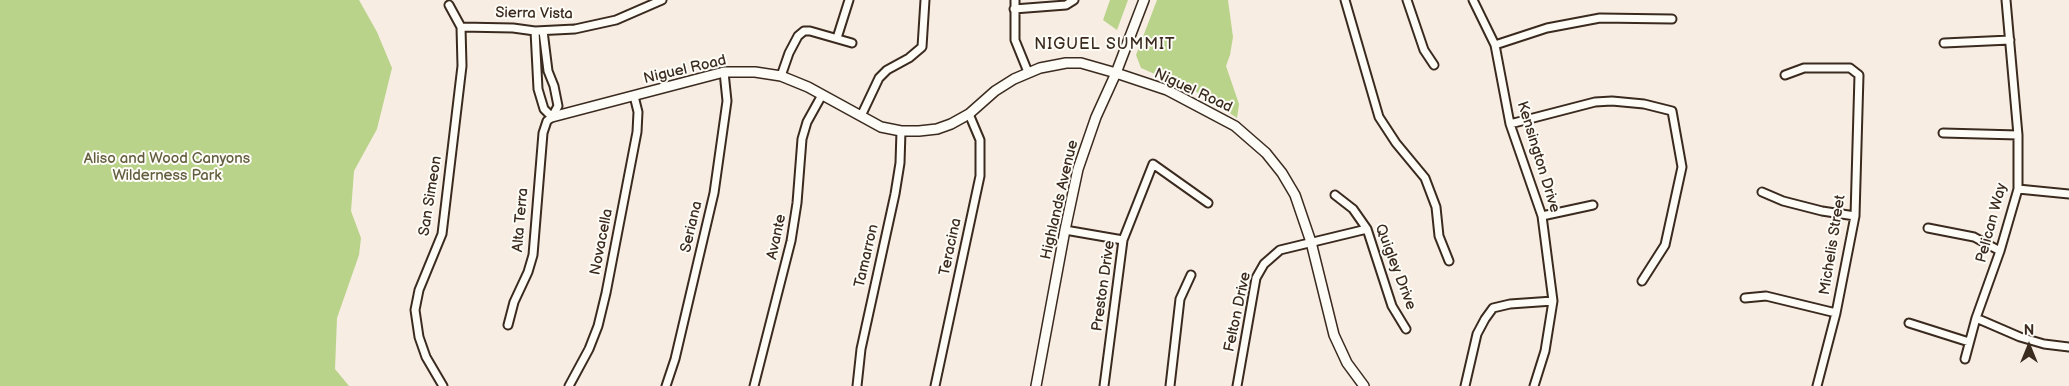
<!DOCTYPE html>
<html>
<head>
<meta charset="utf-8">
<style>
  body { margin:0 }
  #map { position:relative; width:2069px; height:386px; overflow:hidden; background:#f7ede3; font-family:"Balsamiq Sans",sans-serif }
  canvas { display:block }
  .north { position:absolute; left:2004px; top:321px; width:50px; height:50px; -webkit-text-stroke:4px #fdfcf7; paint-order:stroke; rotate:0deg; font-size:14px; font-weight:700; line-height:20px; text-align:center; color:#3b2a1e }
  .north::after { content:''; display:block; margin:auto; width:18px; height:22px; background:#3b2a1e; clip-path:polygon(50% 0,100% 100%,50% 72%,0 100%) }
</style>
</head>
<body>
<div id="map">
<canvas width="2069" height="386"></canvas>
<div class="north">N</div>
</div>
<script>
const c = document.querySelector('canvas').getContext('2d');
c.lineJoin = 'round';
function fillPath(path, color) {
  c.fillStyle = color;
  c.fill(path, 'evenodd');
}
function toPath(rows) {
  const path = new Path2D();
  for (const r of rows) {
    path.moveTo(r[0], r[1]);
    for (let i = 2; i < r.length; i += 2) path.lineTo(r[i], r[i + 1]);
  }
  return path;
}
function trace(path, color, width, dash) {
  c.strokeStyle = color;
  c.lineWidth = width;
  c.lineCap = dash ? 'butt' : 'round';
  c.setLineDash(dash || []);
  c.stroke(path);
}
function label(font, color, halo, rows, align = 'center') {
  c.font = font + ' "Balsamiq Sans",sans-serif';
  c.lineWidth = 4;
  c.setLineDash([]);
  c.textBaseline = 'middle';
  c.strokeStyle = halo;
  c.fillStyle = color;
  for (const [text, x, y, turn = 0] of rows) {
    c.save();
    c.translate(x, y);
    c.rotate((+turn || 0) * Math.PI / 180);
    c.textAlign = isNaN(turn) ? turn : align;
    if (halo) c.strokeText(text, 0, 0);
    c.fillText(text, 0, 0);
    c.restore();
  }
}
fillPath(toPath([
  [0,0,359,0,377,32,392,68,377,129,354,171,351,211,361,238,359,255,337,318,335,369,349,386,0,386],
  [1110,0,1128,0,1117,30,1103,20],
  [1157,0,1228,0,1233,37,1230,55,1226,66,1239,104,1237,118,1203,95,1141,68,1136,55]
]), '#bad38a');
const minor = toPath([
  [1015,0,1015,40,1028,72],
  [1345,0,1379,117,1396,143,1425,178,1436,207,1439,236,1449,261],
  [1407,0,1424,50,1434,65],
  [1473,0,1495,45,1510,124,1542,216,1553,301,1545,351,1534,386],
  [1014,9,1066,5,1074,0],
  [461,27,513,28,535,31,575,29,616,20,662,0],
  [535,31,538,89,544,109,552,117],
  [837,38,849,0],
  [1944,43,2010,40],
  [1495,45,1547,28,1600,18,1672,19],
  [1785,75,1804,68,1850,68,1859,75,1855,216,1836,313,1817,386],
  [781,76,789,53,798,36,804,31,810,31,852,43],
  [861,116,879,78,887,70,909,58,922,47,925,0],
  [1510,124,1595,102,1612,101,1644,104,1672,111,1682,167,1665,245,1642,281],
  [1943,133,2018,135],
  [2018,189,2069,194],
  [1762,192,1783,201,1822,211,1855,216],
  [1335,195,1353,209,1367,229,1392,306,1406,329],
  [1542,216,1593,205],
  [1928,228,1974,237,2000,251],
  [1065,230,1123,240],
  [1745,298,1766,296,1836,313],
  [1976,318,2020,337,2044,344,2069,347],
  [1909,323,1969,342],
  [508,325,514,302,528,272,533,255,543,133,547,121,552,117,558,106,554,86,548,71,543,31],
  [1965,359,1976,318,2000,251,2018,189,2018,135,2006,0],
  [443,386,426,357,419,337,415,310,419,290,442,234,462,66,461,27,449,5],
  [569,386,589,349,598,326,606,293,637,132,638,112,634,96],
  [666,386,675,359,714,193,727,101,724,72],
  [754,386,791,241,797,203,802,139,807,122,822,95],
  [857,386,861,349,895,194,900,163,901,131],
  [935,386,980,176,980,140,969,114],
  [1104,386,1123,240,1153,164,1208,203],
  [1170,386,1180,299,1191,275],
  [1237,386,1256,278,1264,264,1280,250,1367,229],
  [1465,386,1477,334,1485,319,1493,308,1510,304,1553,301]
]);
const tertiary = toPath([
  [552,117,724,72,755,72,781,76,808,87,881,127,901,131,919,131,937,129,951,124,969,114,995,91,1014,79,1040,68,1066,63,1081,63,1116,73]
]);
const secondary = toPath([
  [1116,73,1167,90,1235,126,1266,153,1282,173,1295,195,1311,242,1334,335,1347,363,1364,386],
  [1036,386,1065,230,1078,169,1096,117,1116,73,1144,0]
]);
trace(minor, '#3b2a1e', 11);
trace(tertiary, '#3b2a1e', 12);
trace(secondary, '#3b2a1e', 12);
trace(minor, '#fdfcf7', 7);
trace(tertiary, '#fdfcf7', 9);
trace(secondary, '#fdfcf7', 9);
label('15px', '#3b2a1e', '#fdfcf7', [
  ["Sierra Vista",534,14,1],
  ["Niguel Road",685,70,-13],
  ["Niguel Road",1193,91,25],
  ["Kensington Drive",1538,157,73],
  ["San Simeon",431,196,-81],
  ["Highlands Avenue",1060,200,-77],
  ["Alta Terra",521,220,-85],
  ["Pelican Way",1992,223,-75],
  ["Seriana",692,227,-77],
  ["Avante",777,237,-78],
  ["Novacella",602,242,-79],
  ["Michelis Street",1833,245,-81],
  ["Teracina",951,247,-78],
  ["Tamarron",867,256,-77],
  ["Quigley Drive",1395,267,69],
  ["Preston Drive",1104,286,-82],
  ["Felton Drive",1238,312,-78]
]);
label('15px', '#615d3e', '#fdfcf7', [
  ["Aliso and Wood Canyons",167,159],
  ["Wilderness Park",167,176]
]);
c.letterSpacing = '1px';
label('16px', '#3b2a1e', '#fdfcf7', [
  ["NIGUEL SUMMIT",1105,45]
]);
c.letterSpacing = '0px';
</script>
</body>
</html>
